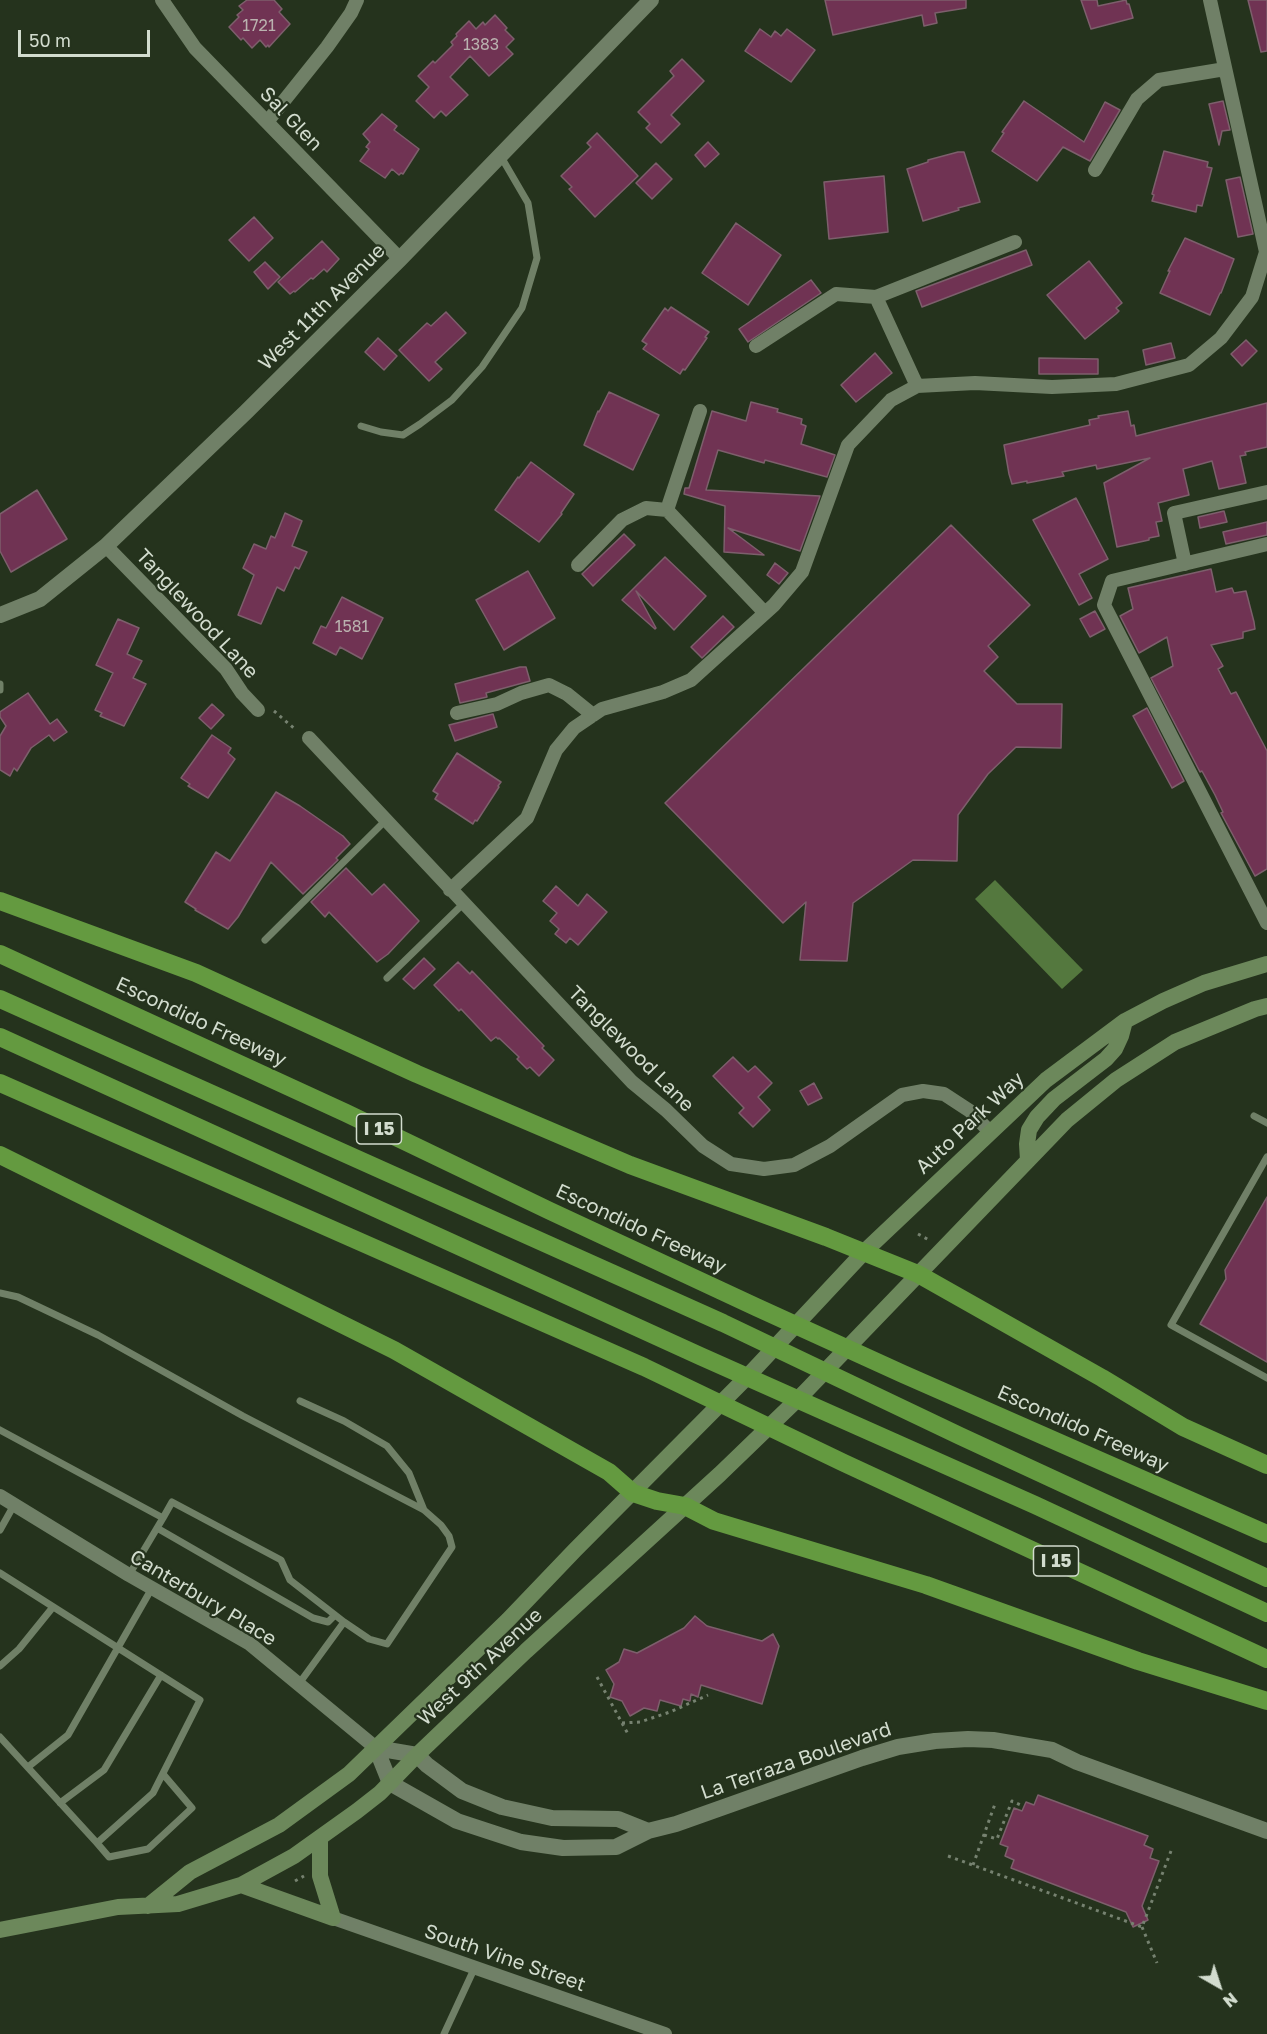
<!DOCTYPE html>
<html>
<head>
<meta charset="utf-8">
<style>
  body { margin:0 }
  #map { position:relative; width:1267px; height:2034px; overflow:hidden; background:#25331d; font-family:"Golos Text",sans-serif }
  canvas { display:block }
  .north { position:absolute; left:1189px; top:1956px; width:60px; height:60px; -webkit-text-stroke:4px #25331d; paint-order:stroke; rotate:141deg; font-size:16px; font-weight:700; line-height:24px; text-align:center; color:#d2dcce }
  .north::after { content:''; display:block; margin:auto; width:21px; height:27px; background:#d2dcce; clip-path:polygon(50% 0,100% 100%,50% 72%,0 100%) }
  .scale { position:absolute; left:18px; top:30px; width:132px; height:27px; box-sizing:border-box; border:3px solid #d2dcce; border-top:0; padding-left:8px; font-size:18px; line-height:21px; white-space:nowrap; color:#d2dcce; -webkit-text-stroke:4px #25331d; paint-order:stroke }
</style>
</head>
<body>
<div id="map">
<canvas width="1267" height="2034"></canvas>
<div class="north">N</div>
<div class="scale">50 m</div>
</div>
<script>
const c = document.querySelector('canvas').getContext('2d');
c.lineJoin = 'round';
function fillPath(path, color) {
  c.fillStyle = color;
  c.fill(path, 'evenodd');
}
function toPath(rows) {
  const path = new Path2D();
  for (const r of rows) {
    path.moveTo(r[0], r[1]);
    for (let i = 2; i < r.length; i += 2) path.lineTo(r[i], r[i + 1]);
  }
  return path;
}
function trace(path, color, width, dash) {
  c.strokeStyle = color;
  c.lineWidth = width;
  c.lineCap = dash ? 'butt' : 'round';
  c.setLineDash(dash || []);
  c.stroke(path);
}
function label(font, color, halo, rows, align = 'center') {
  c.font = font + ' "Golos Text",sans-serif';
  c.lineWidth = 4.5;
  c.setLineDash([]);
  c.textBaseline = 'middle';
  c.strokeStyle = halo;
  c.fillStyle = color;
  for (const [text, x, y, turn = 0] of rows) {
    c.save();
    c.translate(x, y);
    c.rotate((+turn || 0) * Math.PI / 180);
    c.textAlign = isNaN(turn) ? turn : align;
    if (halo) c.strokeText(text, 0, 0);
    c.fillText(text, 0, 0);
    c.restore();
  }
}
fillPath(toPath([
  [995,880,1083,970,1062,989,975,899]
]), '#54783e');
const building = toPath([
  [247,0,274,0,282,9,279,12,290,24,269,47,268,45,266,47,260,40,252,48,243,38,241,40,229,27,239,17,237,15,243,10,239,6,247,0],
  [825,0,966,0,966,8,935,13,937,23,924,26,922,15,833,35,825,0],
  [1081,0,1097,0,1098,6,1126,0,1127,4,1129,4,1133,18,1091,29,1081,0],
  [1248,0,1267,0,1267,51,1261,52,1248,0],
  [495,15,507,28,505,30,514,39,506,47,513,54,489,76,470,56,450,77,468,95,446,116,441,111,434,118,416,101,429,87,418,76,433,61,435,63,453,45,451,42,457,36,456,34,469,21,476,29,483,22,485,25,495,15],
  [760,29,771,37,775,31,781,36,787,29,815,50,791,82,745,51,760,29],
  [682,59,704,81,671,115,680,124,661,143,646,128,650,124,638,112,674,76,670,71,682,59],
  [1024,101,1084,142,1105,102,1120,110,1090,161,1063,147,1037,181,992,151,1004,133,1002,132,1024,101],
  [1223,101,1230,130,1222,131,1219,145,1209,104,1223,101],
  [382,114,397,126,394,130,419,149,403,174,401,173,399,175,392,169,385,178,360,161,369,149,366,147,370,142,363,134,382,114],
  [597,133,638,176,595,217,569,189,572,187,561,176,591,147,587,143,597,133],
  [708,142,719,154,705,167,695,155,708,142],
  [1164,151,1208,162,1207,167,1212,168,1202,206,1197,205,1196,212,1152,201,1154,195,1152,194,1164,151],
  [958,152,964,152,980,202,958,208,959,210,923,221,907,169,928,162,928,160,958,152],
  [656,163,672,179,652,199,636,183,656,163],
  [884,176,888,232,829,239,824,182,884,176],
  [1240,177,1253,234,1238,237,1226,180,1240,177],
  [254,217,273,238,249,261,229,240,254,217],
  [736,223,781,255,748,305,702,273,736,223],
  [1185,238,1234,259,1221,293,1220,293,1210,315,1160,293,1170,271,1168,271,1185,238],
  [322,241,339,259,327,272,324,269,313,279,311,278,295,292,294,291,290,294,278,282,322,241],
  [1026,250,1032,265,922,307,916,291,1026,250],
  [1089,261,1122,303,1116,308,1119,311,1116,314,1085,339,1047,295,1089,261],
  [265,262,280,277,268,289,254,272,265,262],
  [811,280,821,293,748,342,739,329,811,280],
  [671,307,709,332,705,337,707,338,685,370,683,369,680,374,643,349,647,344,642,341,665,308,668,311,671,307],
  [446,312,466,333,435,362,442,369,429,381,399,350,427,323,431,326,446,312],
  [378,338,397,356,384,370,365,352,378,338],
  [1246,340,1257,351,1242,366,1231,354,1246,340],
  [1171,343,1175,358,1146,365,1143,350,1171,343],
  [875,353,892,373,856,402,841,385,875,353],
  [1039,358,1098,359,1098,374,1039,374,1039,358],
  [609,392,659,415,633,470,584,445,598,411,599,412,609,392],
  [751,402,778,409,777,412,802,419,801,424,806,426,801,444,835,455,827,477,765,460,764,463,718,450,706,490,820,496,800,551,728,528,764,555,724,552,725,506,684,494,685,488,689,488,712,411,746,421,751,402],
  [1267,403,1267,447,1245,452,1246,455,1240,456,1246,483,1219,489,1212,461,1183,469,1189,495,1158,503,1162,521,1156,522,1159,536,1149,538,1149,540,1117,547,1104,483,1150,458,1097,469,1096,465,1062,472,1064,476,1027,483,1027,481,1012,484,1009,474,1004,445,1090,425,1089,420,1099,418,1098,416,1128,411,1131,426,1134,425,1136,436,1267,403],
  [531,462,574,494,561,513,562,514,539,542,495,510,518,477,519,478,531,462],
  [37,490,67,539,11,572,0,551,0,514,37,490],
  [1076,498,1108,559,1079,574,1092,598,1079,605,1033,520,1076,498],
  [1224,511,1227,522,1200,528,1198,517,1224,511],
  [285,513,302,521,292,546,307,552,299,569,295,567,284,591,277,587,261,624,238,615,254,575,243,568,254,544,266,549,271,536,275,538,285,513],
  [1267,522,1267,535,1226,544,1223,532,1267,522],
  [951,525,1030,605,988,646,998,657,984,671,1017,704,1062,704,1061,748,1016,747,988,774,958,815,957,861,913,860,853,903,847,961,800,960,806,902,783,923,665,803,951,525],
  [624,534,635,545,593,586,582,574,624,534],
  [665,557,706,596,674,630,636,591,656,628,655,629,622,600,665,557],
  [775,563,788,573,779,584,767,575,775,563],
  [1211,569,1216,592,1232,588,1234,593,1246,591,1254,622,1255,629,1243,632,1243,638,1211,645,1223,666,1218,669,1231,694,1236,692,1267,751,1267,869,1255,876,1221,813,1223,812,1215,795,1202,771,1200,772,1151,678,1173,666,1167,637,1139,653,1120,616,1133,609,1128,588,1211,569],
  [528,571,555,618,504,650,476,600,528,571],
  [342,597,383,618,362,659,340,647,336,655,313,643,321,626,326,628,342,597],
  [1095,611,1105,629,1090,637,1080,619,1095,611],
  [723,616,734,627,702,658,691,647,723,616],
  [118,619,139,628,127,654,142,661,133,678,146,684,124,726,100,716,102,713,95,710,113,673,96,665,118,619],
  [520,667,526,667,530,681,486,693,487,697,460,703,455,684,520,667],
  [28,693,50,724,57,719,67,732,54,741,49,735,31,748,17,771,14,768,10,776,0,770,0,736,6,726,0,717,0,712,28,693],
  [212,704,224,715,211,729,199,718,212,704],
  [1147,708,1184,781,1172,788,1133,716,1147,708],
  [493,714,497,727,455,741,449,725,493,714],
  [212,735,231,748,228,753,235,759,208,798,188,786,190,784,181,778,212,735],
  [457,753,501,782,498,786,499,787,477,821,475,820,473,824,435,799,438,794,433,791,457,753],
  [276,792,300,806,343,836,350,844,336,858,338,860,303,894,271,862,238,917,228,929,195,910,196,909,185,902,216,852,230,861,276,792],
  [346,868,372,895,384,884,419,921,388,954,377,962,329,912,325,917,311,902,346,868],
  [556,886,578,906,587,894,607,912,578,945,570,938,566,943,555,934,559,929,550,921,557,913,543,901,556,886],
  [424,958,435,969,414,989,403,979,424,958],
  [458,962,470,974,472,971,544,1046,542,1048,554,1060,539,1076,530,1067,527,1069,517,1059,519,1057,499,1038,498,1039,496,1037,491,1041,461,1009,459,1011,434,985,458,962],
  [733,1057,748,1072,755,1066,772,1083,758,1097,770,1110,753,1127,739,1113,744,1108,713,1076,733,1057],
  [814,1083,822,1098,808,1105,800,1091,814,1083],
  [1267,1197,1267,1362,1200,1324,1226,1279,1225,1270,1267,1197],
  [695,1616,707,1626,762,1641,773,1634,779,1646,762,1704,701,1685,698,1697,691,1694,690,1701,683,1699,681,1706,660,1700,657,1711,644,1708,630,1716,622,1701,610,1697,614,1684,606,1670,619,1662,624,1649,637,1653,684,1628,695,1616],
  [1038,1795,1148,1836,1144,1845,1153,1849,1150,1858,1159,1861,1142,1906,1148,1920,1133,1927,1126,1912,1011,1868,1014,1860,1005,1856,1008,1847,1000,1844,1014,1808,1022,1811,1026,1802,1034,1805,1038,1795]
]);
fillPath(building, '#703353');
trace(building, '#7d5f6c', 1.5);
trace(toPath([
  [274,711,296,730],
  [918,1234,929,1240],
  [597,1677,628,1734],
  [622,1723,640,1722,670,1712,708,1695],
  [984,1835,997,1839,1012,1801,1023,1806],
  [948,1856,1142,1927,1171,1851],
  [973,1865,995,1804],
  [295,1881,304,1876],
  [1142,1927,1157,1963]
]), '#768270', 3, [3, 4.5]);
trace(toPath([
  [361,426,381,432,403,435,420,424,452,400,482,367,522,308,537,258,528,203,500,155],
  [0,684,0,690],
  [265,940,385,821],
  [387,978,463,904],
  [1254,1116,1267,1123],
  [1267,1157,1171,1325,1267,1378],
  [0,1293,18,1297,98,1335,243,1416,424,1510,441,1525,449,1536,452,1547,387,1644,369,1639,344,1622],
  [300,1401,344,1421,387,1446,409,1473,424,1510],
  [0,1430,163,1518,129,1575],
  [163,1518,172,1502,281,1560,290,1580,344,1622,298,1685],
  [157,1528,313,1618,328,1622,335,1615],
  [0,1530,14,1505],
  [0,1573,200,1700,153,1793,97,1843,0,1737],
  [0,1666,19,1649,53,1607],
  [28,1767,68,1735,152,1588],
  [60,1803,104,1770,161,1675],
  [97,1843,109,1857,148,1849,192,1808,163,1774],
  [444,2034,475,1967]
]), '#708067', 7);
trace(toPath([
  [162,0,195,48,400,259],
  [267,122,327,47,351,13,357,0],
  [1095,170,1137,99,1159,80,1225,69],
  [756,346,836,294,876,297],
  [917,386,876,297,1015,242],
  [700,411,667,510,765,613],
  [1267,544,1112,581,1104,605,1267,923],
  [106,546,226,669,242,693,258,710],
  [1185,564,1174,513,1267,492],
  [578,565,622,520,646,508,667,510],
  [457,713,497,704,521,693,549,685,567,694,593,715],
  [309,738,632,1082,666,1110,703,1146,731,1164,764,1169,794,1165,830,1146,902,1095,923,1091,944,1094,970,1111,990,1132],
  [450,890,527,818,556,750,574,728,602,709,663,692,691,680,774,605,802,572,848,445,891,400,917,386,975,383,1052,387,1116,384,1189,365,1221,338,1252,297,1266,252,1210,0],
  [0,1496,129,1575,250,1644,376,1748],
  [333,1918,665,2034]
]), '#708067', 14);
trace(toPath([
  [0,615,40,599,106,546,246,412,400,259,651,0],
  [376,1748,390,1783,457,1821,521,1842,563,1848,616,1847,648,1831,676,1824,862,1758,898,1747,935,1741,968,1739,993,1740,1052,1750,1077,1762,1267,1831],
  [376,1748,417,1755,427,1765,462,1791,502,1807,552,1818,618,1819,648,1831]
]), '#708067', 16);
trace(toPath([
  [1028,1160,1027,1144,1029,1130,1037,1117,1054,1099,1106,1059,1115,1049,1121,1036,1125,1021],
  [320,1838,320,1876,333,1918],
  [241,1885,333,1918],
  [148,1906,190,1872,279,1825,349,1774,508,1620,575,1550,747,1377,864,1252,1046,1080,1125,1021,1163,1001,1204,983,1267,964],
  [0,1930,118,1907,178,1904,241,1885,294,1856,357,1811,380,1793,417,1755,526,1651,720,1474,804,1393,1067,1120,1116,1080,1175,1042,1255,1009,1267,1006]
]), '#6c885b', 16);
trace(toPath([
  [0,901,196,973,417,1074,630,1165,826,1237,918,1274,1102,1378,1183,1427,1267,1465],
  [0,954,346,1113,550,1211,756,1307,903,1374,1267,1534],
  [0,999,723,1323,960,1436,1267,1578],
  [0,1037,700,1356,1035,1505,1267,1613],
  [0,1083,644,1367,844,1463,1267,1659],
  [0,1155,394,1350,609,1472,633,1493,657,1501,685,1506,714,1521,926,1585,1138,1661,1267,1701]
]), '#649a40', 18);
label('16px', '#bab2af', null, [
  ["1721",259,26],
  ["1383",481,45],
  ["1581",352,627]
]);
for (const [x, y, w] of [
  [379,1129,45],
  [1056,1561,45]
]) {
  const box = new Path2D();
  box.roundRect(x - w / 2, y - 15, w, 30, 4.5);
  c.fillStyle = '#25331d';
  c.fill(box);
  trace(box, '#d2dcce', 1.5);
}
label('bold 18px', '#d2dcce', null, [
  ["I 15",379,1129],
  ["I 15",1056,1561]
]);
label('20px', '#d2dcce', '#25331d', [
  ["Sal Glen",291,119,46],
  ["West 11th Avenue",322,307,-45],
  ["Tanglewood Lane",197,614,47],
  ["Escondido Freeway",201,1022,25],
  ["Tanglewood Lane",631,1049,45],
  ["Auto Park Way",970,1123,-43],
  ["Escondido Freeway",641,1229,25],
  ["Escondido Freeway",1083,1429,24],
  ["Canterbury Place",203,1598,31],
  ["West 9th Avenue",480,1667,-43],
  ["La Terraza Boulevard",796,1761,-19],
  ["South Vine Street",505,1958,19]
]);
</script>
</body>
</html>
